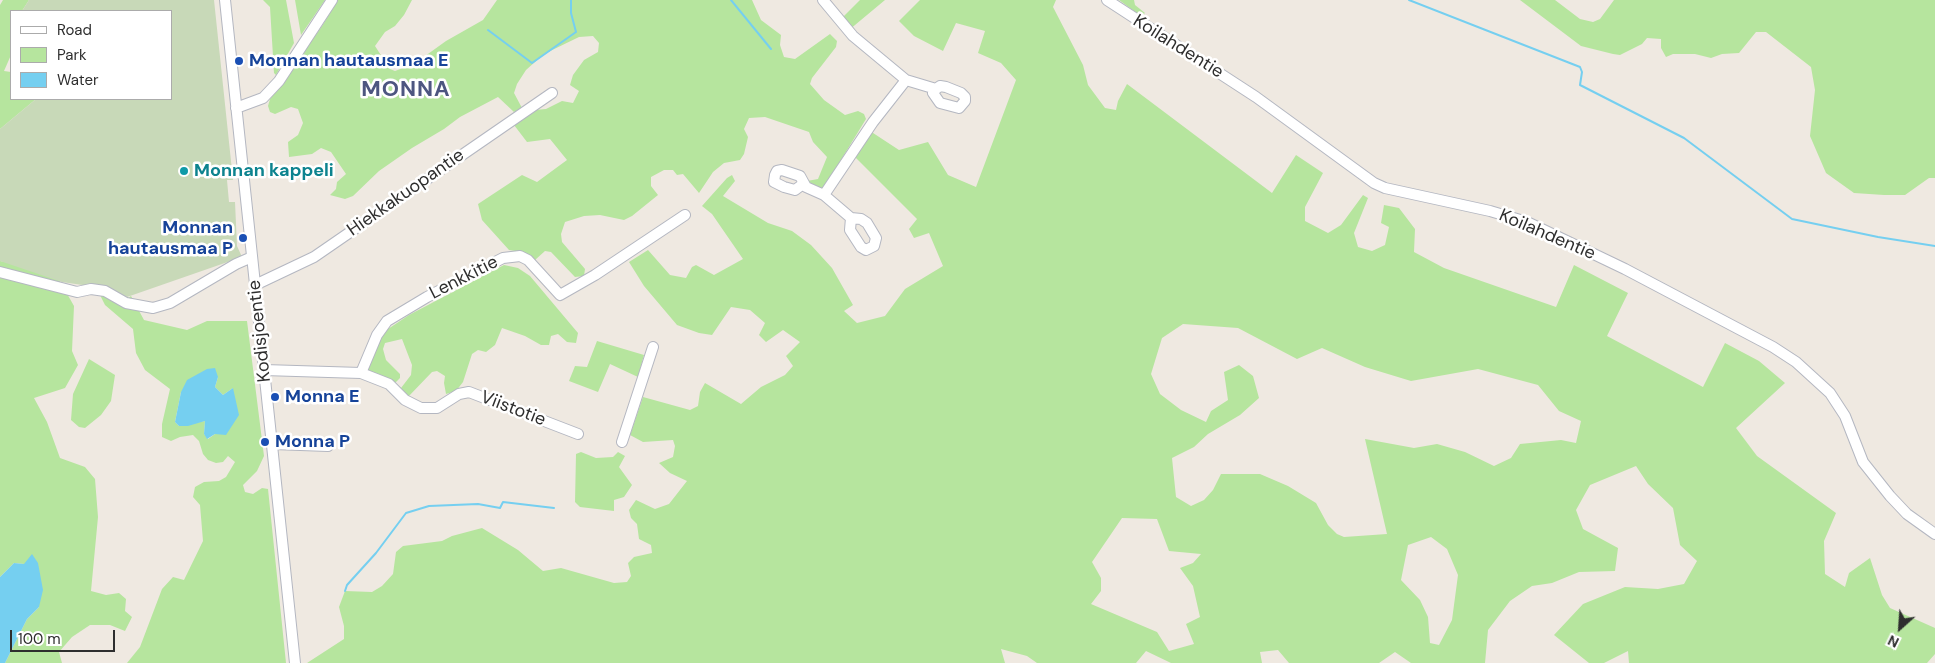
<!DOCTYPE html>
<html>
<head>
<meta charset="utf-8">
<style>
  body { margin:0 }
  #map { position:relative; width:1935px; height:663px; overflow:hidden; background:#efe9e1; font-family:"DM Sans",sans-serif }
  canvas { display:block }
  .legend { position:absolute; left:10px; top:10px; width:162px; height:90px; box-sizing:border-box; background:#fff; border:1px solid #ababab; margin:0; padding:6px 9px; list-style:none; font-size:15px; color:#2e2e2e }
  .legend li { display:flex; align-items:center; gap:10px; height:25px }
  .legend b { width:25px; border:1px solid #ababab }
  .north { position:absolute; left:1875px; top:603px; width:50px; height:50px; -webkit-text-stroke:4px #fff; paint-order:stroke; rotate:206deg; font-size:14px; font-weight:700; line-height:20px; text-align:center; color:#2e2e2e }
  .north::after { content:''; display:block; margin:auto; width:18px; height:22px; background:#2e2e2e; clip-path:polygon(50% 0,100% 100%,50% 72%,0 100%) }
  .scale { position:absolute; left:10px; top:630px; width:105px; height:22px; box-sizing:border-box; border:2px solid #2e2e2e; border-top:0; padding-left:6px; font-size:15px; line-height:18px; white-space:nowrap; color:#2e2e2e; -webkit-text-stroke:4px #fff; paint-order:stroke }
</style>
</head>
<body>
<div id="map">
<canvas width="1935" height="663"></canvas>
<ul class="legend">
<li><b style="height:6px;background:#fff"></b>Road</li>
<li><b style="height:14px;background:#b6e59e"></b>Park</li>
<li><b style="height:14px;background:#75cff0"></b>Water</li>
</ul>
<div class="north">N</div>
<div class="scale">100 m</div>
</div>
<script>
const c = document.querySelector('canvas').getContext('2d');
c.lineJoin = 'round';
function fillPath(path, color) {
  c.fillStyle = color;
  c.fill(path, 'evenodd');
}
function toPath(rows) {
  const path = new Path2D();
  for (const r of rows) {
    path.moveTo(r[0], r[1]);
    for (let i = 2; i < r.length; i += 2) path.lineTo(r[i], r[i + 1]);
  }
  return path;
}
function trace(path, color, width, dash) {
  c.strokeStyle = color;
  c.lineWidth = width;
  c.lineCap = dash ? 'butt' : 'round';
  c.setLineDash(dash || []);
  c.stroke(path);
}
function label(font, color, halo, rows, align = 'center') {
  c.font = font + ' "DM Sans",sans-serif';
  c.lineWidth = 5;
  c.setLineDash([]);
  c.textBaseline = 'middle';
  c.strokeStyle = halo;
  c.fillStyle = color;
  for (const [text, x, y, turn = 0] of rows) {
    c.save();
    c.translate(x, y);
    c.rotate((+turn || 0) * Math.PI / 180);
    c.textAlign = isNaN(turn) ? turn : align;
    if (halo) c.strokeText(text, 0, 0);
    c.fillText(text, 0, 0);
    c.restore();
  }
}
fillPath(toPath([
  [3,0,29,0,22,11,11,11,11,55,4,71,11,72,11,99,36,99,0,129,0,5],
  [263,0,286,0,294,43,276,75,274,73,270,7],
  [295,0,325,0,301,35],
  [338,0,412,0,404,15,395,26,385,32,375,46,390,69,395,71,414,64,446,41,483,20,497,0,752,0,761,20,781,35,780,45,784,57,795,59,830,34,837,41,836,47,812,78,810,84,824,100,845,115,858,111,864,114,866,119,822,191,813,190,807,181,818,179,827,157,813,142,809,132,765,117,749,118,744,129,748,137,744,154,740,160,724,163,713,172,699,193,683,174,677,175,673,170,664,170,651,177,651,186,658,195,632,216,624,220,600,215,584,216,565,222,561,234,562,242,585,269,584,276,575,277,551,252,545,251,535,260,521,252,509,250,482,220,478,204,522,175,537,182,567,160,550,139,527,142,514,125,535,110,546,109,562,101,573,103,579,91,570,85,573,75,584,60,598,52,599,43,593,36,579,37,544,54,526,70,517,84,514,93,522,108,514,112,498,97,460,117,444,129,412,148,379,171,353,196,345,199,330,195,336,189,337,182,346,174,331,152,321,148,312,154,289,157,288,142,298,135,303,123,298,109,291,107,275,114,270,112,268,106,270,99,322,26],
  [860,0,885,0,849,30,842,18],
  [920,0,1056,0,1053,7,1083,65,1088,85,1105,108,1116,110,1118,101,1127,84,1272,193,1296,155,1323,173,1305,207,1305,221,1328,233,1341,225,1363,195,1368,198,1354,233,1358,247,1372,251,1385,245,1389,227,1381,223,1384,205,1399,208,1415,229,1414,252,1444,268,1556,307,1574,265,1628,293,1607,336,1703,387,1725,343,1759,361,1785,383,1736,428,1757,456,1836,513,1824,541,1825,574,1845,587,1849,573,1870,558,1882,595,1890,608,1935,628,1935,654,1927,663,1629,663,1628,651,1604,663,1589,663,1554,635,1583,604,1625,587,1658,589,1684,584,1697,561,1680,545,1673,508,1648,484,1636,466,1590,485,1576,510,1583,529,1618,548,1615,571,1579,572,1552,583,1532,586,1510,601,1488,630,1485,663,1411,663,1395,652,1379,663,1289,663,1278,650,1260,652,1262,663,1171,663,1146,651,1136,663,1037,663,1027,656,1001,649,1005,663,307,663,344,639,344,626,339,607,345,591,372,592,382,586,393,574,396,552,403,546,442,541,452,536,482,528,518,550,543,571,561,568,614,583,627,582,631,576,628,563,634,557,652,553,651,545,639,539,637,524,631,518,629,510,636,500,655,509,669,504,687,481,670,473,659,463,673,457,675,446,673,440,643,442,630,435,643,397,690,410,698,406,700,392,705,383,741,404,761,387,785,375,793,366,786,356,800,342,783,330,766,342,759,335,765,323,750,310,731,307,712,335,699,333,677,325,644,286,629,262,648,250,670,275,686,278,692,267,696,265,714,275,743,259,712,214,702,206,727,178,732,175,735,181,723,196,768,223,792,231,811,245,832,268,853,305,844,311,857,323,885,316,905,289,943,266,929,233,914,238,909,229,917,219,854,156,870,131,899,150,928,142,948,175,976,187,1016,80,1001,63,978,53,985,31,956,23,943,51,914,36,899,21],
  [1183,324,1238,328,1297,359,1322,348,1365,367,1411,381,1478,369,1538,385,1559,411,1581,421,1576,443,1561,440,1520,444,1511,458,1494,466,1465,452,1437,444,1414,448,1365,439,1387,534,1344,537,1337,534,1328,525,1316,503,1288,486,1260,474,1221,474,1213,490,1204,500,1191,506,1176,497,1172,458,1194,447,1208,434,1240,415,1259,398,1253,376,1239,365,1224,372,1228,400,1211,411,1206,422,1181,410,1160,394,1151,374,1162,338],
  [1122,518,1157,519,1169,551,1201,554,1193,563,1180,568,1193,586,1200,617,1186,624,1194,644,1169,651,1157,632,1091,604,1101,591,1101,578,1092,562],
  [1431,537,1447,549,1458,575,1452,620,1439,645,1430,643,1428,617,1420,600,1401,580,1408,545],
  [1119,0,1134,0,1135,5,1145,13,1141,16],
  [1520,0,1555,0,1580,19,1593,22,1600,19,1614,0,1935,0,1935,178,1929,178,1905,195,1884,195,1854,193,1826,173,1810,136,1815,90,1811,67,1766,32,1756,32,1739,53,1722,54,1711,58,1695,54,1673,54,1666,57,1661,48,1661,39,1647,38,1642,44,1620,55,1613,54,1581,46],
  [0,261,53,269,74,306,72,351,78,365,65,388,34,398,47,422,60,458,85,467,95,479,98,517,91,591,106,595,119,593,126,599,125,611,132,617,125,631,110,625,90,625,72,637,59,652,62,663,5,663,27,619,39,607,24,564,14,563,0,577],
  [504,265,518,268,530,276,578,333,576,343,567,342,558,334,551,336,549,345,541,345,525,336,502,328,495,345,486,352,478,350,472,354,463,382,456,391,446,394,444,383,445,376,437,371,432,372,408,397,401,388,411,375,412,365,402,339,385,343,383,349,386,360,400,374,400,378,395,383,367,372,380,336,388,329,409,315],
  [96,287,128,298,131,296,144,320,187,330,207,321,247,321,264,456,257,471,243,485,245,492,253,494,262,488,268,489,286,663,127,663,140,647,162,589,173,577,184,580,203,541,200,505,193,497,195,487,204,482,219,481,226,477,235,462,228,456,223,462,216,463,208,460,203,454,199,441,193,435,180,437,171,441,162,437,162,424,170,389,145,370,136,353,133,329,105,305],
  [218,377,215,387,223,395,233,388,215,434,208,439,204,434,205,421,179,426,175,422,181,392],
  [597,341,644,355,638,377,610,364,598,392,569,381,575,366,587,367],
  [89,359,115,375,111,401,101,415,85,428,79,427,71,420,73,394],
  [581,452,596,458,613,457,618,452,625,456,619,467,632,485,624,497,614,500,614,511,580,507,575,502,576,454]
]), '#b6e59e');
fillPath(toPath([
  [29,0,214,0,233,180,227,180,229,202,235,202,237,246,242,257,127,297,96,287,62,282,0,261,0,129,36,99,171,99,171,11,22,11]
]), '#c8d9b8');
fillPath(toPath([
  [215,368,218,377,215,387,223,395,233,388,239,415,226,435,215,434,207,439,204,434,205,421,188,426,179,426,175,422,181,392,187,380,207,369],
  [32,554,38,563,43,590,39,607,27,619,5,663,0,663,0,577,14,563,24,564]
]), '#75cff0');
trace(toPath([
  [731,0,771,49],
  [1409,0,1580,67,1582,72,1580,85,1684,138,1792,219,1878,237,1935,246],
  [488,30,532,63,576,32,571,13,571,0],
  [345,591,347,585,376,553,406,513,429,506,478,504,500,508,503,502,554,508]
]), '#75cff0', 2);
const minor = toPath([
  [225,0,295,663],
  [823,0,853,36,906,80,873,122,824,195],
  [1107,0,1256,97,1374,183,1385,188,1490,211,1527,222,1625,269,1773,347,1796,362,1830,393,1845,416,1863,462,1890,496,1907,514,1935,534],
  [906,80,936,89,940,86,946,87,961,93,965,97,965,101,959,108,940,103,933,93,936,89],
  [236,108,263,98,279,81,332,0],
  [803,184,795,190,784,187,774,182,775,175,777,171,782,170,800,176,806,187,824,195,851,218,861,219,867,223,876,238,874,246,866,250,861,247,850,230,851,218],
  [0,272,77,292,91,289,105,291,126,303,153,308,170,303,236,264,252,257],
  [255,285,314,257,552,93],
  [264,370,361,373,389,384,405,400,421,408,437,408,459,394,469,392,578,434],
  [361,373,377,335,387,321,427,297,503,258,520,256,528,260,560,295,595,275,685,215],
  [622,442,653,347],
  [273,444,328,446]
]);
trace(minor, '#b4b7c1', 12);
trace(minor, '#fff', 10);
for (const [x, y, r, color] of [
  [239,61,5,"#1a4fb4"],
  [184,171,5,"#0f9aa8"],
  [243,238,5,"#1a4fb4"],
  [275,397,5,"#1a4fb4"],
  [265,442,5,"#1a4fb4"]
]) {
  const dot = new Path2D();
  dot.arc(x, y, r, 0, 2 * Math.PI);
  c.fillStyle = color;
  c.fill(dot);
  trace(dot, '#fff', 2);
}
label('18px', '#2e2e2e', '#fff', [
  ["Koilahdentie",1178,47,32],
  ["Hiekkakuopantie",406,193,-35],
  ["Koilahdentie",1547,235,23],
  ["Lenkkitie",464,278,-27],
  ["Kodisjoentie",260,331,-96],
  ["Viistotie",513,409,21]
]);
label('bold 18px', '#164399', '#fff', [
  ["Monnan hautausmaa E",249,61],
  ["Monnan",233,228,"right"],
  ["hautausmaa P",233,249,"right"],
  ["Monna E",285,397],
  ["Monna P",275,442]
], 'left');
label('bold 18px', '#0d838f', '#fff', [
  ["Monnan kappeli",194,171]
], 'left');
c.letterSpacing = '1px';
label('bold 22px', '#4d5680', '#fff', [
  ["MONNA",406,90]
]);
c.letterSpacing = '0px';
</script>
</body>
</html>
